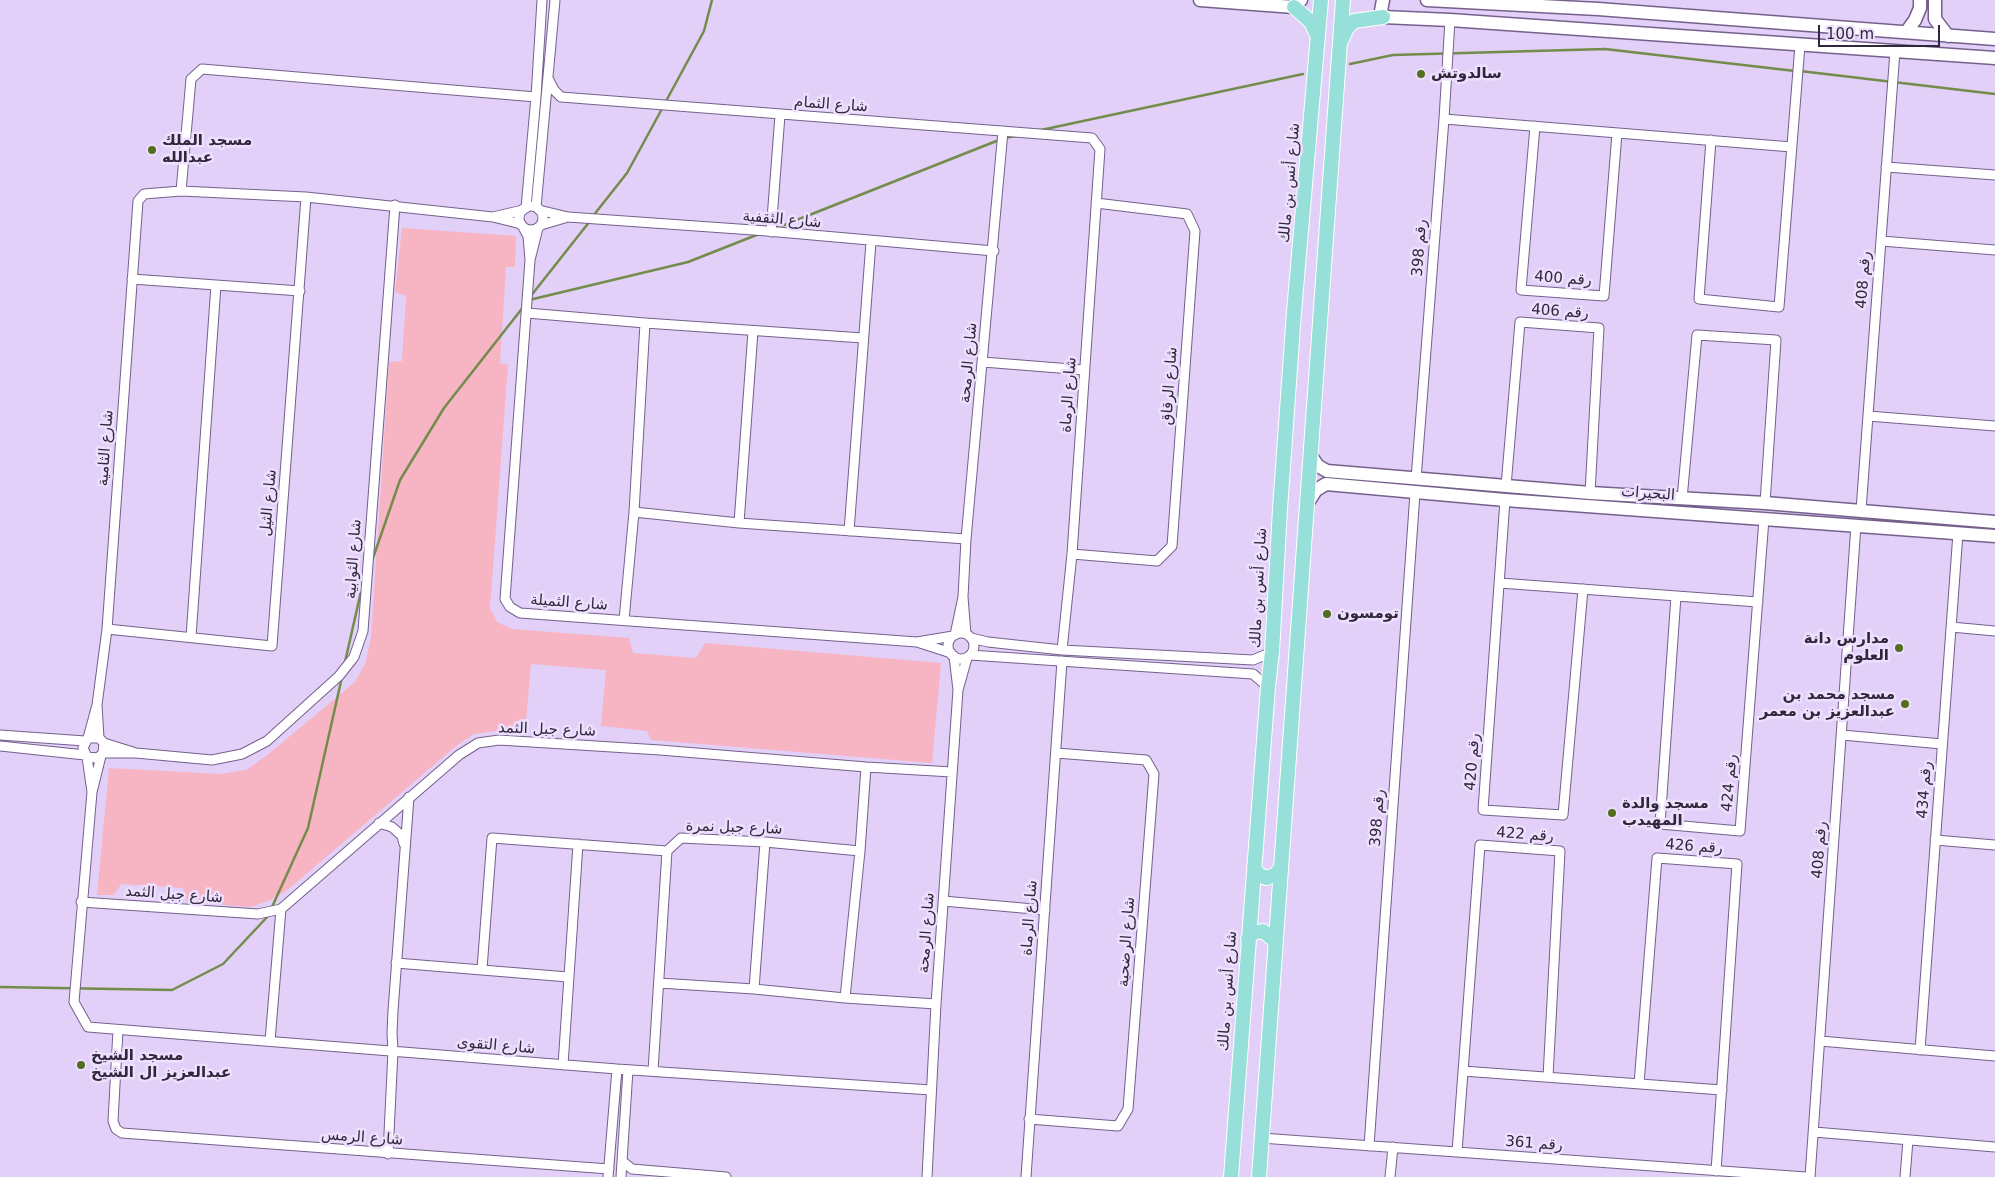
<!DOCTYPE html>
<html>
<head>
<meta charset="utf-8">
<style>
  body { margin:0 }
  #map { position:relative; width:1995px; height:1177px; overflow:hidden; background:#e2d0f9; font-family:"DejaVu Sans",sans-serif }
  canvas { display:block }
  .scale { position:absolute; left:1818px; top:25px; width:122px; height:22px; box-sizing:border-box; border:2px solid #30273a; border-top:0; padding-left:6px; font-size:15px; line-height:18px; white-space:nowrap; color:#30273a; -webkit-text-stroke:4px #eddffe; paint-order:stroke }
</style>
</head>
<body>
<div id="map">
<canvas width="1995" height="1177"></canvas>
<div class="scale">100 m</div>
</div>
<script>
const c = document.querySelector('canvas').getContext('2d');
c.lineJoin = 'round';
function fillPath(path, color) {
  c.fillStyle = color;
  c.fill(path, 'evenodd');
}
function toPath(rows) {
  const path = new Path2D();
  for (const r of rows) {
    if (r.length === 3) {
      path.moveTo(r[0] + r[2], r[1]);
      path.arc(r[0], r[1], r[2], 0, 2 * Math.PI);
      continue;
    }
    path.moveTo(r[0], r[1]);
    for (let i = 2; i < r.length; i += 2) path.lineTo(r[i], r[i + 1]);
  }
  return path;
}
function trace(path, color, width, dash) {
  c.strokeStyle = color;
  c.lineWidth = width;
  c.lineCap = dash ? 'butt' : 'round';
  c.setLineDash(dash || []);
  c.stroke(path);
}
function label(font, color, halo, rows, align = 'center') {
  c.font = font + ' "DejaVu Sans","Noto Naskh Arabic",sans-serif';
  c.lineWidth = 5;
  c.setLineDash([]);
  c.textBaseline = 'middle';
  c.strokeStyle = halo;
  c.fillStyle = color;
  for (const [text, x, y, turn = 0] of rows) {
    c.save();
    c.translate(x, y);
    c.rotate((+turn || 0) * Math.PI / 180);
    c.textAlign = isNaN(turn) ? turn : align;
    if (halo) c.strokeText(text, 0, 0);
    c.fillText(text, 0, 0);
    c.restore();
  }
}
fillPath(toPath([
  [402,228,516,236,515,267,506,267,500,363,508,365,490,608,497,622,512,629,629,638,633,653,696,658,705,643,941,663,932,763,651,740,647,731,601,726,606,670,531,664,525,732,496,731,474,734,455,747,286,891,271,900,250,907,187,902,183,888,121,884,114,895,97,895,109,768,221,774,246,770,266,756,355,682,365,664,371,638,389,362,402,361,406,296,395,292]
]), '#f7b4c2');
trace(toPath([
  [1350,64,1393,55,1605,49,1795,71],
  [1800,71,1995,94],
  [665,103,704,31,712,0],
  [1041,130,1303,74],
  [1004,138,1016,136],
  [593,216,627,173,663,107],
  [774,229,999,140],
  [530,297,590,221],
  [529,300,688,262,759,234],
  [373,558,400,480,444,408,524,306],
  [345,662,362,587],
  [272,907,308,828,342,677],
  [0,987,172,990,223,964,269,915]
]), '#748c4b', 2.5);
const street = toPath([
  [549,80,554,90,561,97,1092,138,1100,149,1072,554,1062,650],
  [1444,119,1792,147],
  [1535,126,1521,290,1604,296,1617,133],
  [1711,140,1699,299,1779,307,1800,45],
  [1886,167,1995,175],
  [181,191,191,79,202,69,536,97],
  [531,218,12],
  [536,207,555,0],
  [526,208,536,97,542,0],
  [539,210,568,217,541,225],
  [568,217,767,231,994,251],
  [521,224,493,217,523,210],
  [523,227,528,236,530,260,538,228],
  [771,232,780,115],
  [1881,241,1995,250],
  [530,260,505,599,510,607,520,613,917,642],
  [132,279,300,291],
  [527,313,645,323,863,338],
  [983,362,1084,370],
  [1868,416,1995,426],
  [1416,479,1444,119,1450,20],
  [1506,486,1520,322,1599,328,1590,493],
  [1682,499,1697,335,1776,340,1765,503],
  [1505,500,1483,810,1563,815,1583,589],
  [1861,510,1895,51],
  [634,512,739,523,966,539],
  [739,523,753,331],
  [849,531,871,242],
  [1072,554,1157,561,1172,546,1195,231,1187,214,1096,203],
  [1500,583,1758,602],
  [1676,596,1660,824,1740,831,1764,519],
  [963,597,966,539,1003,131],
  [624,620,634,512,645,323],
  [1951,627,1995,631],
  [107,629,272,646,306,197],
  [961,646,13],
  [955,635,963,597,966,634],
  [191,637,216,285],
  [971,638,988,642,1062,650,1253,660,1272,652],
  [951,653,917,642,953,636],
  [970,655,1253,674,1268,687],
  [954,656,958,690,967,658],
  [97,705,107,629,138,201,144,194,181,191,306,197,493,217],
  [0,735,85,741],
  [1842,735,1942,744],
  [88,738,99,738,104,743,103,753,98,758,87,757,83,748,88,738,97,705,99,738],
  [0,746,85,755],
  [103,753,136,753,104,743],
  [136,753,212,760,242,754,267,741,339,676,354,657,363,631,395,205],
  [87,757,92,792,101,756],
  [92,792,74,1002,88,1027,617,1069,931,1090],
  [379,823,392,827,402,836,404,844],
  [1935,840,1995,845],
  [943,901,1045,910],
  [81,902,258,914,281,909,459,755,478,743,499,740,660,750,866,767,952,772],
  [396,963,568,977],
  [482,969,492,838,667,851,681,838,765,842,860,851],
  [659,983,754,989,845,998,936,1004],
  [754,989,765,842],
  [845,998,860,851,866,767],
  [118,1030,113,1121,116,1129,122,1133,609,1169],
  [270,1041,281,909],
  [1820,1041,1995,1056],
  [1920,1050,1958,533],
  [563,1065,578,844],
  [653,1071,667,851],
  [1463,1071,1722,1090],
  [1639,1084,1657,858,1737,864,1716,1171],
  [1029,1119,1118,1126,1128,1109,1154,774,1146,760,1056,753],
  [1814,1132,1995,1147],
  [1261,1138,1806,1177],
  [1369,1146,1415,493],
  [1457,1152,1480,845,1560,851,1548,1077],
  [388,1154,393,1051,392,1033,393,1011,409,797],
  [622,1161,632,1169,726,1177],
  [608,1177,617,1069],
  [621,1177,628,1070],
  [927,1177,936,1004,958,690],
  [1026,1177,1062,661],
  [1390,1177,1393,1147],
  [1810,1177,1856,525],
  [1905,1177,1908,1140]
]);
const secondary = toPath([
  [1200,0,1294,7,1301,0],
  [1383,0,1381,11,1383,17,1450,20,1995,58],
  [1427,0,1598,9,1995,39],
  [1935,0,1935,19,1948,36],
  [1907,31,1915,20,1920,8,1920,0],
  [1311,456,1318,466,1327,471,1590,493,1765,503,1995,522],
  [1307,504,1316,490,1326,484,1505,500,1995,536]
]);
const primary = toPath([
  [1294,7,1311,22,1318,37],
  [1342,39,1347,28,1354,21,1383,17],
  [1254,867,1258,874,1266,878,1275,875,1280,869],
  [1248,939,1253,933,1263,931,1274,940],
  [1231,1177,1268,687,1272,652,1280,509,1294,312,1321,0],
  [1259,1177,1343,0]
]);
trace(street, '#75608d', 11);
trace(secondary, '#75608d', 15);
trace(primary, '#fff', 16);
trace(street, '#fff', 9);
trace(secondary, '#fff', 12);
trace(primary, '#96e0d9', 14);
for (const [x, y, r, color] of [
  [1421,74,5,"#536d1e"],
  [152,150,5,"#536d1e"],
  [1327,614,5,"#536d1e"],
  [1899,648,5,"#536d1e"],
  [1905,704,5,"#536d1e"],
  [1612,813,5,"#536d1e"],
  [81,1065,5,"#536d1e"]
]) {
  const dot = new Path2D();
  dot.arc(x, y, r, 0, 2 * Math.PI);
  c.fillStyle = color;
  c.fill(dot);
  trace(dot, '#eddffe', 2);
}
label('bold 15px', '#30273a', '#eddffe', [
  ["سالدوتش",1431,74],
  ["مسجد الملك",162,141],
  ["عبدالله",162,158],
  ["تومسون",1337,614],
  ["مدارس دانة",1889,639,"right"],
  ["العلوم",1889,656,"right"],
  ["مسجد محمد بن",1895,695,"right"],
  ["عبدالعزيز بن معمر",1895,712,"right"],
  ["مسجد والدة",1622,804],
  ["المهيدب",1622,821],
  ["مسجد الشيخ",91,1056],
  ["عبدالعزيز ال الشيخ",91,1073]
], 'left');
label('15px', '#30273a', '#eddffe', [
  ["شارع الثمام",831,105,4],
  ["شارع أنس بن مالك",1290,183,-85],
  ["شارع الثقفية",782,220,5],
  ["رقم 398",1420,248,-86],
  ["رقم 400",1563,279,4],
  ["رقم 408",1864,280,-86],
  ["رقم 406",1560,312,4],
  ["شارع الرمحة",969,363,-85],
  ["شارع الرقاق",1170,386,-86],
  ["شارع الرماة",1069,395,-86],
  ["شارع الثامية",106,448,-86],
  ["البحيرات",1648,494,4],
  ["شارع الثيل",269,503,-85],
  ["شارع الثوابية",354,559,-86],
  ["شارع أنس بن مالك",1259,588,-87],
  ["شارع الثميلة",569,603,4],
  ["شارع جبل الثمد",547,730,2],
  ["رقم 420",1473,762,-86],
  ["رقم 424",1730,783,-85],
  ["رقم 434",1925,790,-86],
  ["رقم 398",1378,818,-86],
  ["شارع جبل نمرة",734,828,2],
  ["رقم 422",1525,835,4],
  ["رقم 426",1694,847,4],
  ["رقم 408",1820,850,-86],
  ["شارع جبل الثمد",174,895,4],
  ["شارع الرماة",1030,918,-86],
  ["شارع الرمحة",927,933,-86],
  ["شارع الرضحية",1127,942,-86],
  ["شارع أنس بن مالك",1228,991,-86],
  ["شارع التقوى",496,1046,5],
  ["شارع الرمس",362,1138,4],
  ["رقم 361",1534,1144,4]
]);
</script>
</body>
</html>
